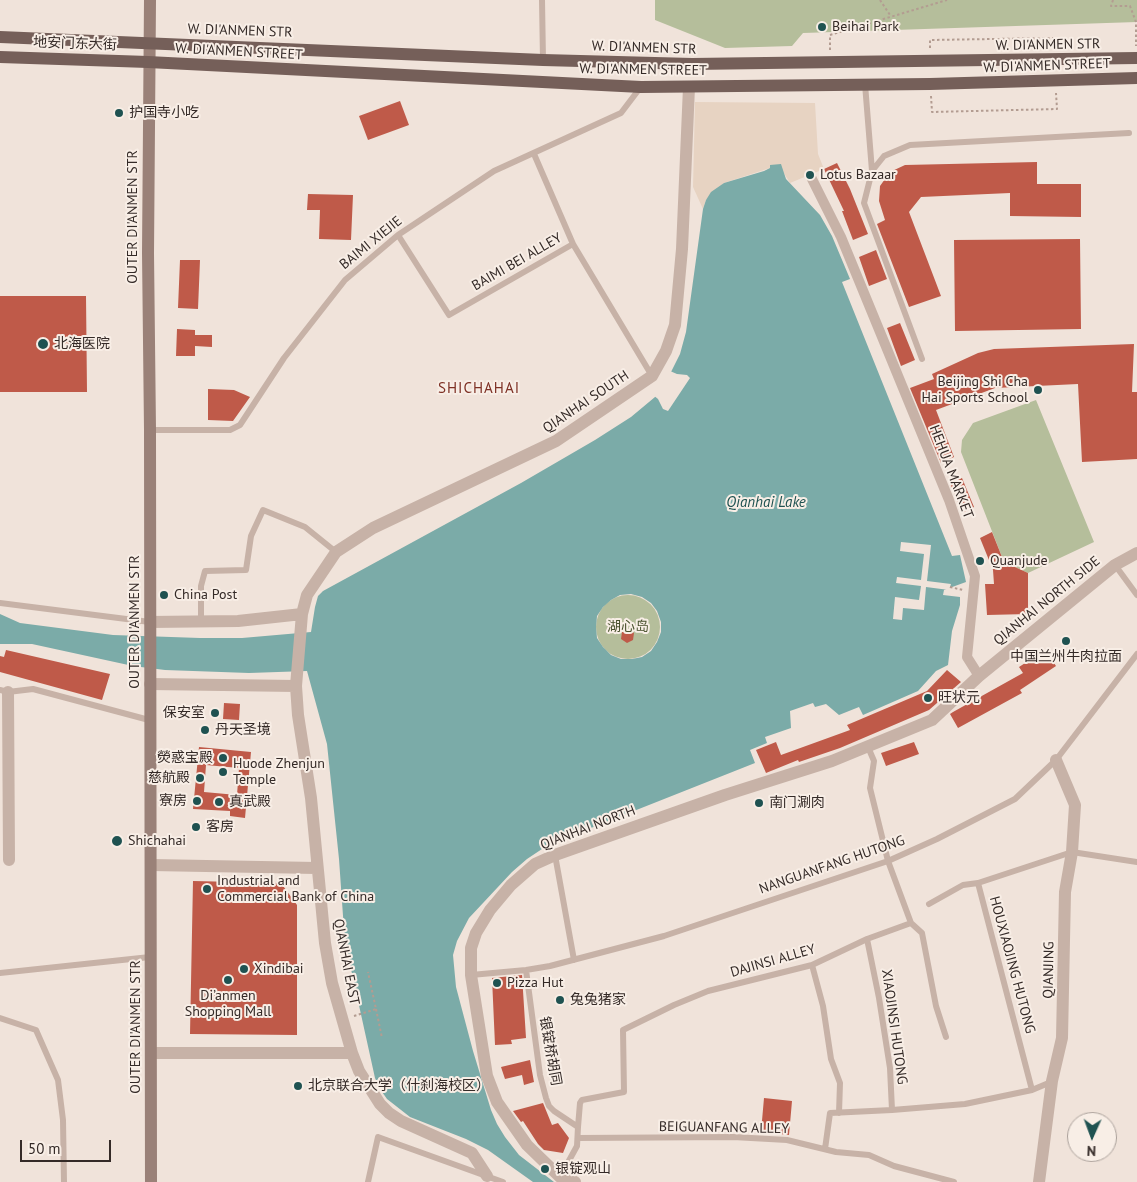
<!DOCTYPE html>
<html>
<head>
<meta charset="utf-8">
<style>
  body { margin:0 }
  #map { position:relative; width:1137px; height:1182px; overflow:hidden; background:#f0e3da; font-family:"PT Sans",sans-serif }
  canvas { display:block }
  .north { position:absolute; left:1067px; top:1112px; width:50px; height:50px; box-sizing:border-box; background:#f8eee6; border:1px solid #aaa09a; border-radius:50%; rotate:182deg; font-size:14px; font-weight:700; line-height:20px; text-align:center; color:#342a27 }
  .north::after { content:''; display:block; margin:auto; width:18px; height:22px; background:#1f5251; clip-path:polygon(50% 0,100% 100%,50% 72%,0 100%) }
  .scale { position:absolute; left:20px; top:1140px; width:91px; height:22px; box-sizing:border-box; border:2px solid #342a27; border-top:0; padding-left:6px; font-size:15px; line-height:18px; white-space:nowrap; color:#342a27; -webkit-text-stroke:4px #f8eee6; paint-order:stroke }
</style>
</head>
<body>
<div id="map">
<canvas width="1137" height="1182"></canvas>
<div class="north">N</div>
<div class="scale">50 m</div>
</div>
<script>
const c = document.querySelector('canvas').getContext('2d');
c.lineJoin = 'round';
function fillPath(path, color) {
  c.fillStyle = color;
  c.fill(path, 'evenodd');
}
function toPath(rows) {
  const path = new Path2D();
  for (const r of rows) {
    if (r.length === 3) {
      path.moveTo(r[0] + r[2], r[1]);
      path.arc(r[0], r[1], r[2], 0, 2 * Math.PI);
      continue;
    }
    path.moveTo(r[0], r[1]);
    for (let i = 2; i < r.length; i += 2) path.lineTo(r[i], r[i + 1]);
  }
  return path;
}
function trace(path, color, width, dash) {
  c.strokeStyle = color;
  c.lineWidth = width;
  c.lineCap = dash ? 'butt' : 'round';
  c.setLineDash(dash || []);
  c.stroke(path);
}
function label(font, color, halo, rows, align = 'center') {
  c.font = font + ' "PT Sans","Noto Sans SC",sans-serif';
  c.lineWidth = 4;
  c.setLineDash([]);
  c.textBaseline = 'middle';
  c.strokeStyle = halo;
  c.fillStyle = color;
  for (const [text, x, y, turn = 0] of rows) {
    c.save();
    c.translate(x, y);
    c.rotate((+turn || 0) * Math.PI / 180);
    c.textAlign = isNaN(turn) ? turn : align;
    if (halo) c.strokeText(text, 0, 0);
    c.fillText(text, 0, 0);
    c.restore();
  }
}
fillPath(toPath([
  [655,0,1137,0,1137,22,803,33,792,46,725,48,655,20],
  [1036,400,1094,542,1028,573,1004,562,961,452,962,440,973,423],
  [628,627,32]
]), '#b5be9b');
fillPath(toPath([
  [695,102,815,103,818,154,824,169,790,183,782,170,770,168,724,183,706,200,703,209,693,187]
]), '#e7d3c2');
fillPath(toPath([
  [781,164,786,179,820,215,832,236,850,279,842,282,952,556,960,555,966,582,944,590,943,595,960,597,960,605,952,631,948,665,936,671,918,691,863,715,859,707,839,715,826,704,815,707,813,703,790,711,791,728,765,737,767,743,750,750,755,763,548,845,527,859,512,872,469,918,457,941,453,955,456,987,473,1051,491,1110,497,1124,505,1137,519,1155,554,1182,533,1182,488,1150,466,1139,410,1117,387,1099,380,1089,375,1078,351,969,344,930,339,859,327,744,307,671,249,673,165,670,133,666,32,644,0,644,0,614,20,623,113,635,200,638,242,638,311,632,315,607,318,596,323,591,521,483,595,440,631,417,655,397,665,384,680,354,686,332,703,209,706,200,711,192,724,183,764,171,770,168,770,165],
  [631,594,642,597,651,603,657,611,661,622,661,632,657,642,651,651,642,657,632,659,621,659,611,655,603,647,597,638,596,627,597,616,603,607,611,600,620,595]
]), '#7baba8');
fillPath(toPath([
  [670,371,677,374,687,375,690,378,668,411,663,409,658,399,653,395],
  [901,542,931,545,927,581,951,584,949,590,926,587,924,610,903,608,902,620,893,619,895,597,919,600,921,586,896,583,897,577,921,580,924,554,900,551]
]), '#f0e3da');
fillPath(toPath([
  [400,101,409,125,368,140,359,116],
  [1037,162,1037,184,1081,184,1081,217,1010,216,1010,193,921,197,909,212,941,296,909,307,877,224,885,220,879,201,880,186,890,172,905,165],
  [837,163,850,189,868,234,853,240,842,211,844,211,824,169],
  [308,194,353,195,351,240,319,239,320,210,307,210],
  [1080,239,1081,329,955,331,954,240],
  [876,250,887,279,869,286,859,257],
  [180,260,200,260,198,309,178,308],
  [0,296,86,296,87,392,0,392],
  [900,323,915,360,901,366,887,328],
  [177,329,195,330,195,335,212,335,212,347,195,346,195,356,176,356],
  [1134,344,1132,392,1137,392,1137,459,1082,462,1078,384,995,388,936,410,954,457,941,463,910,388,934,379,932,374,978,353,994,349],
  [208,389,234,390,250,397,233,421,208,420],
  [962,478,974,507,962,513,950,483],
  [992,532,1004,562,1028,573,1028,614,987,615,985,584,994,584,993,570,980,538],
  [628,629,634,633,633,640,627,643,621,639,622,632],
  [6,650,110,674,102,700,0,672,0,656,4,657],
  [1045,650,1056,666,1020,690,1022,693,958,728,950,714,953,712,1023,673,1019,667],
  [947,670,961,682,929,710,840,748,799,762,798,760,766,773,756,750,776,742,781,755,850,730,847,725,927,691],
  [224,703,240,704,239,720,223,719],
  [914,742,919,754,886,766,881,753],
  [199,747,251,752,245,818,230,816,230,811,193,809],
  [206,765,239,768,237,795,204,792],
  [193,881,281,883,297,905,297,1035,190,1034],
  [522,975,526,1038,511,1040,512,1044,495,1045,492,978],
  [530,1060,534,1082,524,1085,522,1075,505,1079,501,1067],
  [764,1098,792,1101,789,1135,761,1132],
  [543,1103,552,1125,558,1123,569,1138,563,1153,544,1150,538,1144,523,1121,521,1122,513,1111]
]), '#bf5a49');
trace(toPath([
  [880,0,890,15],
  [1113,0,1111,6,1130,6,1136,22,1136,46],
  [930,48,930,40,1056,38,1056,47],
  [830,50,830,35,947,0],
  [931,96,932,112,1057,109,1056,93],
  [950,587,963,590],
  [376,1009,382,1038],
  [354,1016,376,1009,368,972]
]), '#b39c91', 2, [2.5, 2.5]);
trace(toPath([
  [542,0,543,60],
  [865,84,872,171],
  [534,154,573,244],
  [398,235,449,315,573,244,652,376],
  [922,359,864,203,872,171,884,156,910,145,1129,133],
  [150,430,230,430,240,425,284,358,345,280,398,235,494,171,621,113,640,88],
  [1115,565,1137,595],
  [0,603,150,622],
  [201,620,201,586,205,571,246,570,251,536,263,510,305,527,336,552],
  [0,690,8,692,33,689,149,720],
  [555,855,574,960],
  [929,904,963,885,978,883],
  [911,923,922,933,936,1006,946,1037],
  [812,965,823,1006,831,1059,840,1083,839,1113],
  [526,970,540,1075,546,1098,549,1106,554,1111,578,1127,577,1146,560,1177],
  [0,973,150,957],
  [471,975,526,970,550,966,664,936,888,861,937,839,1015,799,1056,760,1137,654],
  [0,1018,36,1030,58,1080,63,1120,64,1182],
  [1032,1090,978,883,1072,852,1137,862],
  [892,1110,965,1104,1032,1090,1051,1082],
  [578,1127,580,1103,582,1100,624,1092,623,1030,674,1005,708,991,812,965,867,939,911,923,888,861,870,788,874,761,868,747],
  [578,1138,733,1137,787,1140,836,1152,869,1155,894,1166,954,1182],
  [825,1149,830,1113,892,1110,890,1068,879,998,867,939],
  [368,1182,378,1137,503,1182]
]), '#c7b2a7', 6);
trace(toPath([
  [810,175,841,237,949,500,975,576,967,657,979,676]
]), '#c7b2a7', 10);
trace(toPath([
  [150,622,238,621,302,614],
  [150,684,296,686],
  [8,692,9,860],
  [151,865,316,868],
  [151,1053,352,1053],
  [487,1176,472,1153,401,1121,389,1113,380,1104,359,1071,352,1053,332,983,325,943,311,798,298,715,296,686,302,614,307,595,336,552,373,528,556,441,652,376,666,351,675,325,682,249,689,87],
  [575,1182,560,1177,527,1145,497,1102,487,1076,471,975,471,948,476,933,490,910,511,885,535,864,555,855,725,795,832,761,932,720,979,676,1115,565,1137,553],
  [1039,1182,1052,1081,1062,1038,1065,892,1072,852,1075,805,1056,760]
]), '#c7b2a7', 12);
trace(toPath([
  [150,0,148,253,150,430,151,1182]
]), '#9a8178', 12);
trace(toPath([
  [0,37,543,60,692,64,1137,58],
  [0,57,148,62,641,87,930,84,1137,78]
]), '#755f59', 12);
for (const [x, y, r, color] of [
  [822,27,5,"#1f5251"],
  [119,113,5,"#1f5251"],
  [810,175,5,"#1f5251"],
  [43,344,6,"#1f5251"],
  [1038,390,5,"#1f5251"],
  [980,561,5,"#1f5251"],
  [164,595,5,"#1f5251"],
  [1066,641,5,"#1f5251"],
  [928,698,5,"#1f5251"],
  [215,713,5,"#1f5251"],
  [205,730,5,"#1f5251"],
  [223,758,5,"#1f5251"],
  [223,772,5,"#1f5251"],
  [200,778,5,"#1f5251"],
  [197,801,5,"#1f5251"],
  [219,802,5,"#1f5251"],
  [759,803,5,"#1f5251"],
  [196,827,5,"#1f5251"],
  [117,841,6,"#1f5251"],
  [207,889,5,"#1f5251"],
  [244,969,5,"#1f5251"],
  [228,980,5,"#1f5251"],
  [497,983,5,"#1f5251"],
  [560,1000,5,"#1f5251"],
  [298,1086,5,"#1f5251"],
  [545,1169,5,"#1f5251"]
]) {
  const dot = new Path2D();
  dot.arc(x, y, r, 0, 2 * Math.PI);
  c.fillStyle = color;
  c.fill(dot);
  trace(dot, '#f8eee6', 2);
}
label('14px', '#342a27', '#f8eee6', [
  ["Beihai Park",832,27],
  ["护国寺小吃",129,113],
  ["Lotus Bazaar",820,175],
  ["北海医院",54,344],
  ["Beijing Shi Cha",1028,382,"right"],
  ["Hai Sports School",1028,398,"right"],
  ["Quanjude",990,561],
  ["China Post",174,595],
  ["中国兰州牛肉拉面",1066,657,"center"],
  ["旺状元",938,698],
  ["保安室",205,713,"right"],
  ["丹天圣境",215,730],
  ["熒惑宝殿",213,758,"right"],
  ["Huode Zhenjun",233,764],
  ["Temple",233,780],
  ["慈航殿",190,778,"right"],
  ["寮房",187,801,"right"],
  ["真武殿",229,802],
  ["南门涮肉",769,803],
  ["客房",206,827],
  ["Shichahai",128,841],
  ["Industrial and",217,881],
  ["Commercial Bank of China",217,897],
  ["Xindibai",254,969],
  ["Pizza Hut",507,983],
  ["Di’anmen",228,996,"center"],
  ["Shopping Mall",228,1012,"center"],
  ["兔兔猪家",570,1000],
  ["北京联合大学（什刹海校区）",308,1086],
  ["银锭观山",555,1169]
], 'left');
label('14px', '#342a27', '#f8eee6', [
  ["W. DI'ANMEN STR",240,31,2],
  ["地安门东大街",75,44,2],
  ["W. DI'ANMEN STR",1048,45,-1],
  ["W. DI'ANMEN STR",644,48,2],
  ["W. DI'ANMEN STREET",239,52,3],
  ["W. DI'ANMEN STREET",1047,66,-2],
  ["W. DI'ANMEN STREET",643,70,1],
  ["OUTER DI'ANMEN STR",133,217,-90],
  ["BAIMI XIEJIE",371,243,-39],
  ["BAIMI BEI ALLEY",517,262,-30],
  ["QIANHAI SOUTH",586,402,-34],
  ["HEHUA MARKET",951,472,69],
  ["QIANHAI NORTH SIDE",1047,601,-39],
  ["OUTER DI'ANMEN STR",135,622,-90],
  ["QIANHAI NORTH",588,828,-21],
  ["NANGUANFANG HUTONG",832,865,-19],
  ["DAJINSI ALLEY",773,961,-16],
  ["QIANHAI EAST",346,962,79],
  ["HOUXIAOJING HUTONG",1012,965,75],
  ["QIANJING",1049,970,-89],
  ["OUTER DI'ANMEN STR",136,1027,-90],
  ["XIAOJINSI HUTONG",894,1027,82],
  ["银锭桥胡同",550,1051,80],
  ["BEIGUANFANG ALLEY",724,1128,1]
]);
label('14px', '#47502c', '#f8eee6', [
  ["湖心岛",628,627]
]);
c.letterSpacing = '1px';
label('15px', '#7e3125', '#f8eee6', [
  ["SHICHAHAI",479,389]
]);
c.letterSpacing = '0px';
label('italic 15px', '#1f5251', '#f8eee6', [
  ["Qianhai Lake",766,503]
]);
</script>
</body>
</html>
